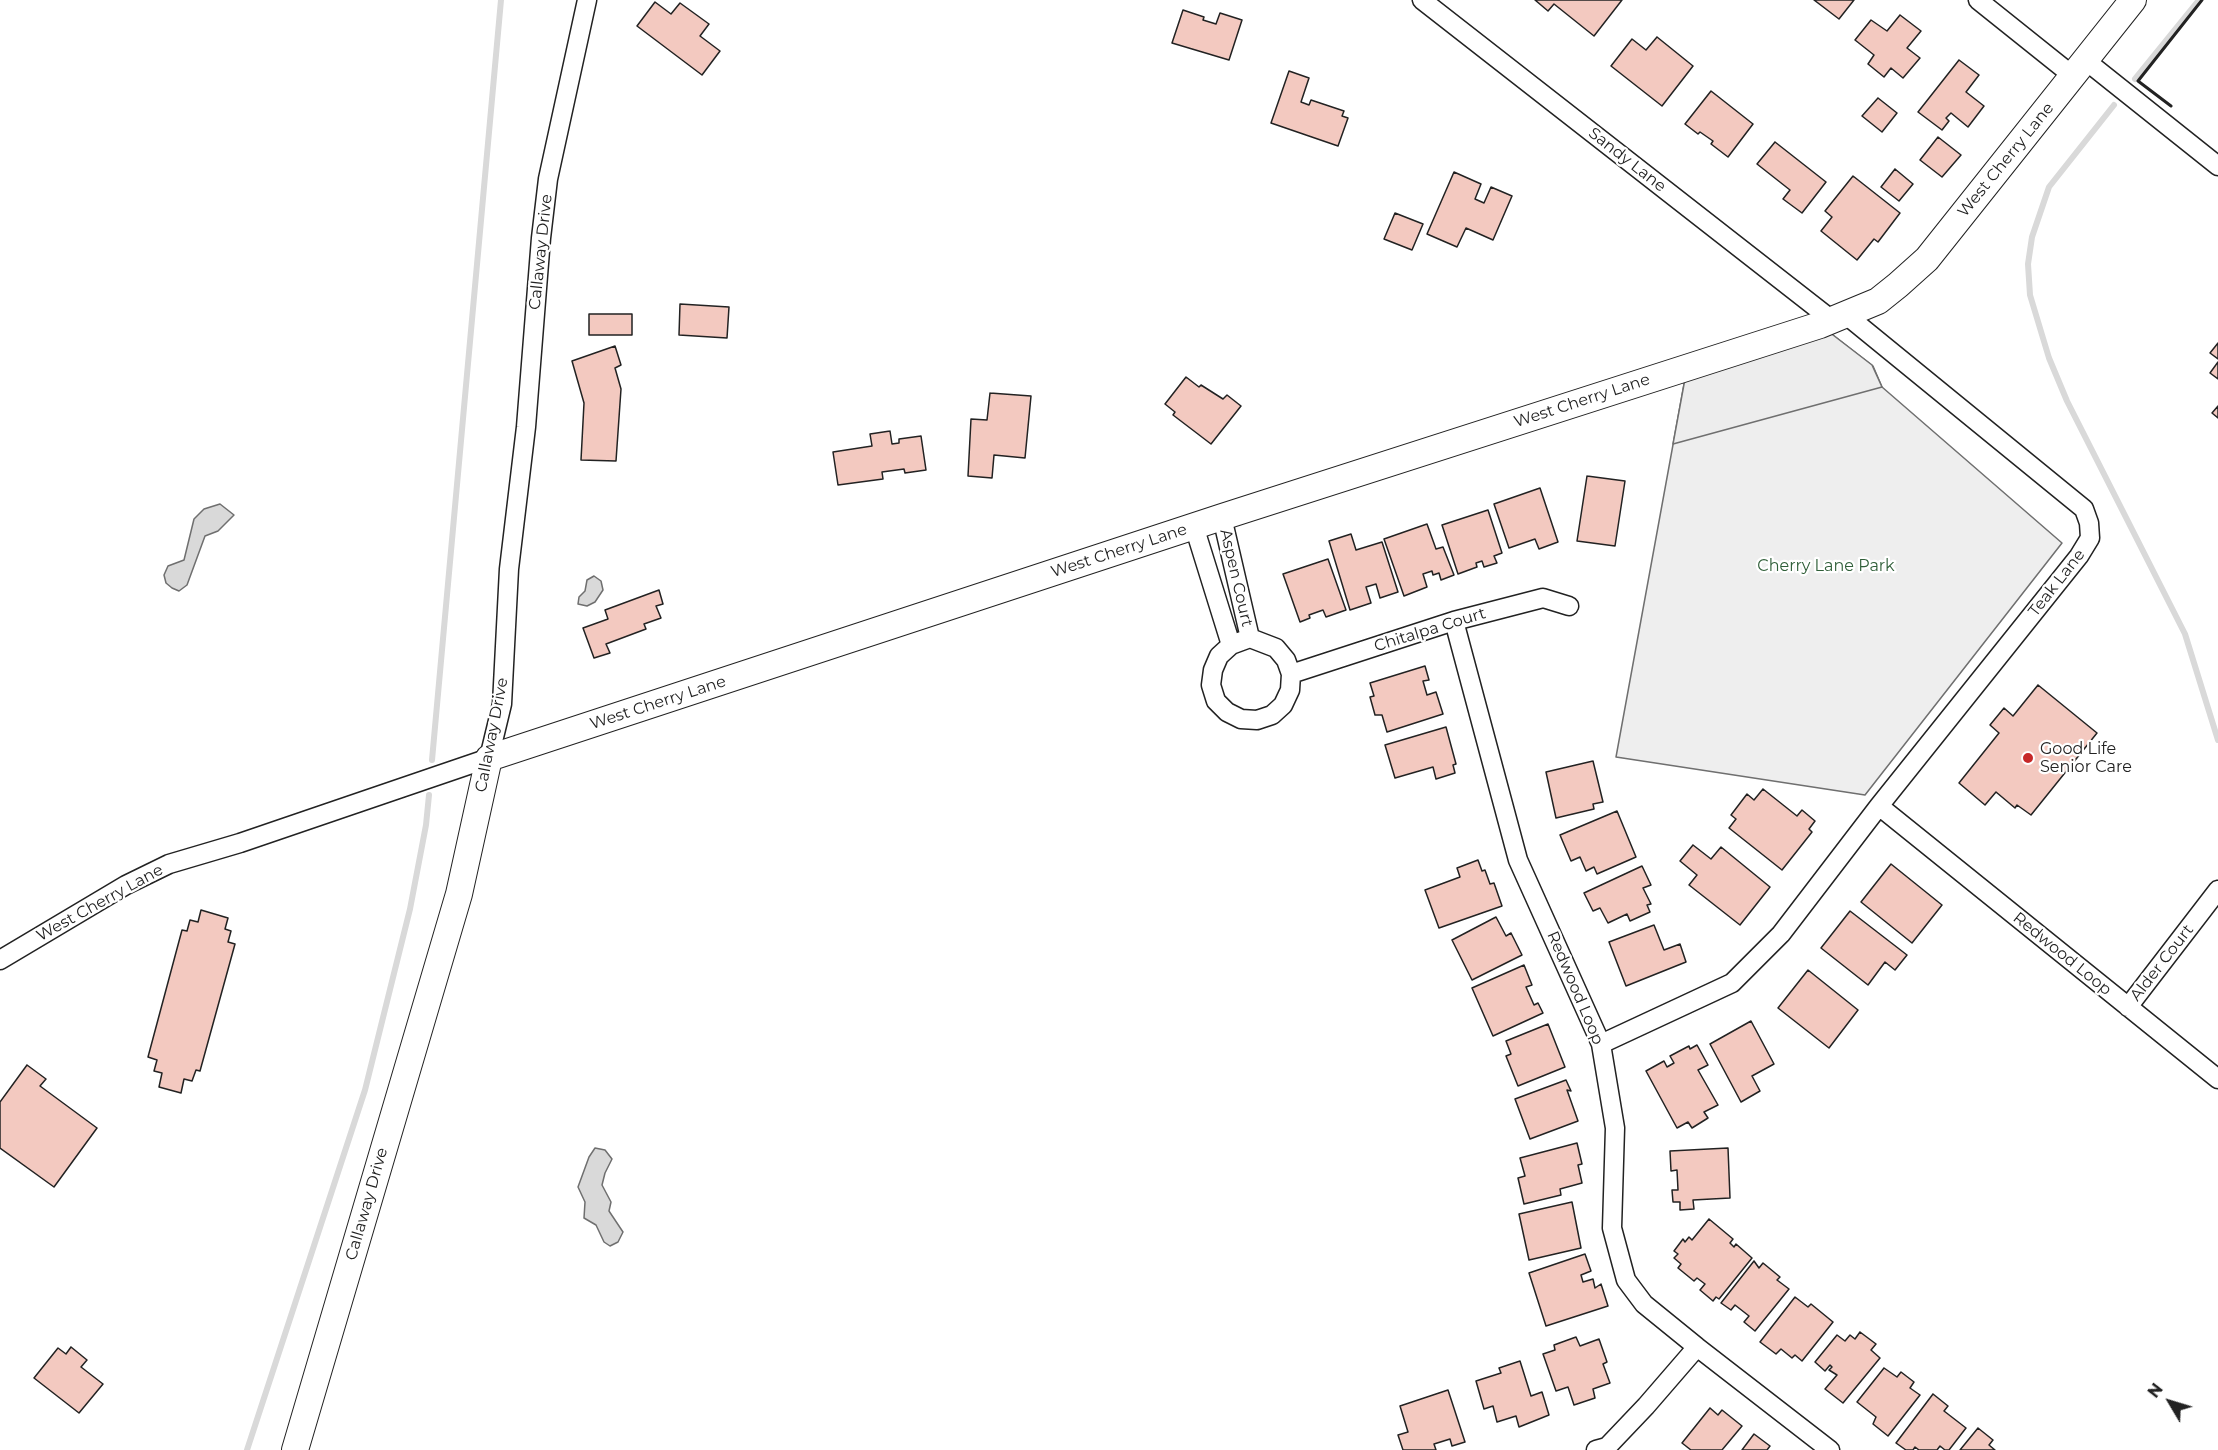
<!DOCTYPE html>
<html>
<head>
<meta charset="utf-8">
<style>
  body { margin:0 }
  #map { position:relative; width:2218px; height:1450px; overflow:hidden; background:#fff; font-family:Montserrat,sans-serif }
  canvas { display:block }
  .north { position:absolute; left:2140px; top:1372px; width:60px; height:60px; -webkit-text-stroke:4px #fff; paint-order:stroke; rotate:308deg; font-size:16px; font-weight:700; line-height:24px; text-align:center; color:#222 }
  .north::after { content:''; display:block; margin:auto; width:21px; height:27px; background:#222; clip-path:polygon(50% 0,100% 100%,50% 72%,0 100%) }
</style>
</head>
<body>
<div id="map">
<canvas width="2218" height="1450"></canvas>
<div class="north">N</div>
</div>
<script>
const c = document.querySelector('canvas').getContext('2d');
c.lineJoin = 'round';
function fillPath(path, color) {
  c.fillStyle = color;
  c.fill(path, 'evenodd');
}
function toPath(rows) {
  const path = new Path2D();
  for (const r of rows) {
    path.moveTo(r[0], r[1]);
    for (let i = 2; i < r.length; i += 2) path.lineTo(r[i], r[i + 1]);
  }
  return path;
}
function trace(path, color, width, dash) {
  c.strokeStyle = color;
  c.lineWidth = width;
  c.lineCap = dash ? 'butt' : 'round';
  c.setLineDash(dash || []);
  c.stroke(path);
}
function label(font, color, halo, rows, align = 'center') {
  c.font = font + ' Montserrat,sans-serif';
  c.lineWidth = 4.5;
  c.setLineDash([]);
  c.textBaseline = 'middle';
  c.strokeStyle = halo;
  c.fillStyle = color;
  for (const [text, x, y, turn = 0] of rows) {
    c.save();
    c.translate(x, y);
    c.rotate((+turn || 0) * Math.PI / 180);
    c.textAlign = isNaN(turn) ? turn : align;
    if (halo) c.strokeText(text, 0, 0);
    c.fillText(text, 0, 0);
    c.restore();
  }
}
const green = toPath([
  [1820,325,1873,366,1882,387,2062,543,1865,795,1616,757,1687,368,1820,325]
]);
fillPath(green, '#eee');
trace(green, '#6f6f6f', 1.5);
const parking = toPath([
  [1820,325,1872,365,1882,387,1673,444,1687,368,1820,325]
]);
fillPath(parking, '#ededed');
trace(parking, '#6f6f6f', 1.5);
const water = toPath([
  [220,504,234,515,218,531,205,536,187,585,179,591,172,588,166,583,164,575,168,566,184,560,194,519,204,509,220,504],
  [594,576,601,581,603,590,595,602,587,606,578,604,579,597,585,591,587,580,594,576],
  [595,1148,605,1150,612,1159,605,1173,602,1185,611,1202,609,1211,623,1232,618,1242,610,1246,604,1242,596,1225,584,1218,585,1202,578,1187,589,1157,595,1148]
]);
fillPath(water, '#d9d9d9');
trace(water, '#6f6f6f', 1.5);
trace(toPath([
  [2135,79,2199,0],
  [2114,105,2049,187,2032,237,2028,264,2030,295,2049,358,2067,401,2185,634,2218,740],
  [432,760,501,0],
  [247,1450,365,1090,410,909,426,825,429,795]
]), '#d9d9d9', 6);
const building = toPath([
  [1535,0,1622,0,1594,36,1554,4,1548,11,1535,0],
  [1814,0,1854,0,1839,19,1814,0],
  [655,2,671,14,680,3,709,24,700,36,720,51,702,75,637,26,655,2],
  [1183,10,1204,17,1203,20,1216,24,1220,13,1242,20,1229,60,1172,43,1183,10],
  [1900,15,1921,31,1907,48,1920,58,1903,78,1891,68,1884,77,1868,64,1874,55,1855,40,1871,20,1887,31,1900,15],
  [1657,37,1693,66,1662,106,1611,66,1632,39,1646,50,1657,37],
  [1959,60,1979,75,1966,92,1984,106,1968,127,1951,113,1946,118,1949,121,1942,130,1918,112,1959,60],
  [1289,71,1309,78,1301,102,1309,105,1311,100,1344,111,1342,116,1348,118,1338,146,1271,123,1289,71],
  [1711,91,1753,124,1728,157,1711,144,1713,141,1700,132,1698,134,1685,124,1711,91],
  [1878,98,1897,113,1882,132,1862,116,1878,98],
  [1938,137,1961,155,1942,177,1920,160,1938,137],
  [1775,142,1826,182,1802,213,1783,199,1790,190,1757,164,1775,142],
  [1895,169,1913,184,1899,201,1881,187,1895,169],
  [1454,172,1481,184,1475,199,1484,203,1491,187,1512,196,1493,240,1466,228,1457,247,1427,234,1454,172],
  [1853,176,1900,213,1878,242,1874,239,1857,260,1821,231,1832,217,1825,211,1853,176],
  [1395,213,1423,224,1412,250,1384,239,1395,213],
  [680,304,729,307,727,338,679,335,680,304],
  [589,314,632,314,632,335,589,335,589,314],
  [2218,343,2218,359,2210,353,2218,343],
  [615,346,621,365,615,368,621,389,616,461,581,460,584,403,572,361,615,346],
  [2218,362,2218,379,2210,373,2218,362],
  [1186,377,1199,387,1201,385,1223,399,1227,395,1241,406,1211,444,1173,415,1175,412,1165,404,1186,377],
  [990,393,1031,396,1025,458,994,455,992,478,968,476,971,419,987,420,990,393],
  [2218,406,2218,418,2212,413,2218,406],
  [890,431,892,444,899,443,899,439,921,436,926,470,905,473,904,469,882,472,883,479,838,485,833,452,872,446,870,434,890,431],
  [1587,476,1625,481,1615,546,1577,541,1587,476],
  [1540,488,1558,542,1539,549,1535,539,1509,548,1494,504,1540,488],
  [1488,510,1502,553,1494,556,1497,563,1484,567,1482,561,1476,563,1477,567,1458,574,1442,525,1488,510],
  [1427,524,1436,549,1443,547,1454,575,1441,580,1439,573,1433,575,1432,571,1423,574,1427,587,1404,596,1384,539,1427,524],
  [1351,534,1356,550,1382,542,1398,592,1380,598,1376,584,1366,587,1371,603,1350,610,1329,541,1351,534],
  [1328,559,1346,610,1326,617,1323,610,1309,615,1310,618,1300,622,1283,574,1328,559],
  [659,590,663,604,656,606,661,618,644,624,646,629,606,644,610,653,594,658,583,628,608,619,605,610,659,590],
  [1425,666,1429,680,1423,681,1427,695,1436,692,1443,714,1387,732,1382,715,1375,715,1370,697,1374,696,1370,683,1425,666],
  [2038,685,2097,733,2031,815,2017,805,2015,808,1996,792,1985,805,1959,783,1999,733,1990,725,2004,708,2013,716,2038,685],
  [1446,727,1456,764,1453,765,1455,773,1436,779,1433,767,1395,778,1385,745,1446,727],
  [1593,761,1603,802,1593,804,1594,809,1556,818,1546,772,1593,761],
  [1763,789,1797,816,1802,810,1815,821,1809,829,1812,832,1782,870,1729,828,1736,819,1731,815,1747,794,1754,800,1763,789],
  [1617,811,1636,857,1597,874,1594,867,1586,871,1580,857,1571,861,1560,835,1617,811],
  [1693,845,1711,859,1721,847,1770,887,1740,925,1689,885,1697,875,1680,861,1693,845],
  [1478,860,1482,871,1485,870,1490,884,1494,883,1502,906,1439,928,1425,890,1460,877,1457,868,1478,860],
  [1891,864,1942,905,1912,943,1861,902,1891,864],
  [1642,866,1651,885,1643,888,1651,904,1647,905,1650,912,1630,921,1627,914,1608,923,1600,908,1593,911,1584,893,1642,866],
  [201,910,228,918,225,929,231,931,228,942,235,944,200,1071,196,1070,192,1081,184,1079,181,1093,159,1087,162,1073,154,1071,157,1060,148,1057,182,930,187,931,190,920,198,922,201,910],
  [1850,911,1907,955,1895,970,1885,962,1868,985,1821,948,1850,911],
  [1496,917,1506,936,1511,933,1522,955,1472,980,1452,940,1496,917],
  [1654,925,1664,950,1680,944,1686,962,1626,986,1609,942,1654,925],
  [1524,965,1532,985,1526,987,1534,1005,1538,1003,1543,1013,1493,1036,1472,988,1524,965],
  [1808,970,1858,1010,1829,1048,1778,1008,1808,970],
  [1751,1021,1774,1064,1752,1076,1760,1091,1741,1102,1710,1044,1751,1021],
  [1548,1024,1565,1067,1518,1086,1506,1056,1511,1054,1506,1041,1548,1024],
  [1697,1045,1708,1065,1698,1070,1718,1105,1704,1112,1708,1118,1692,1128,1688,1122,1677,1128,1646,1071,1664,1061,1667,1067,1674,1063,1670,1056,1689,1046,1690,1049,1697,1045],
  [27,1065,46,1079,40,1086,97,1128,54,1187,0,1148,0,1102,27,1065],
  [1566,1080,1571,1091,1567,1090,1578,1121,1530,1139,1515,1099,1566,1080],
  [1577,1143,1582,1164,1578,1165,1582,1183,1560,1189,1561,1195,1524,1204,1518,1178,1525,1176,1520,1158,1577,1143],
  [1728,1148,1730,1198,1693,1200,1694,1209,1680,1210,1680,1202,1673,1202,1672,1190,1678,1190,1677,1170,1671,1171,1670,1151,1728,1148],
  [1572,1202,1581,1248,1529,1260,1519,1214,1572,1202],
  [1709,1219,1733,1239,1730,1243,1734,1247,1736,1244,1752,1258,1719,1299,1716,1297,1713,1301,1700,1290,1705,1284,1697,1278,1694,1281,1678,1268,1681,1264,1674,1258,1678,1254,1674,1251,1683,1239,1685,1242,1689,1237,1692,1240,1709,1219],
  [1585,1254,1591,1271,1581,1275,1583,1282,1593,1279,1595,1288,1601,1284,1608,1306,1546,1326,1529,1273,1585,1254],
  [1754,1261,1759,1268,1763,1263,1780,1277,1777,1280,1789,1289,1755,1331,1744,1322,1749,1316,1735,1305,1731,1310,1721,1303,1754,1261],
  [1795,1297,1808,1307,1811,1304,1833,1322,1802,1361,1795,1355,1792,1358,1781,1349,1776,1354,1760,1342,1795,1297],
  [1860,1332,1876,1344,1871,1350,1880,1358,1843,1403,1825,1389,1837,1375,1829,1370,1832,1367,1830,1365,1825,1371,1815,1362,1837,1335,1845,1341,1850,1335,1855,1339,1860,1332],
  [1576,1337,1580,1346,1599,1339,1607,1362,1603,1364,1610,1383,1593,1389,1595,1398,1574,1405,1568,1387,1556,1391,1543,1354,1555,1350,1554,1345,1576,1337],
  [71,1347,87,1360,81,1367,103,1384,79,1413,34,1378,58,1348,66,1354,71,1347],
  [1520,1361,1531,1396,1542,1392,1549,1415,1519,1427,1516,1416,1497,1422,1493,1406,1484,1409,1476,1381,1501,1373,1499,1368,1520,1361],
  [1884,1368,1897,1377,1901,1372,1914,1382,1910,1388,1920,1395,1888,1436,1873,1424,1876,1417,1857,1402,1884,1368],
  [1448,1390,1465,1442,1452,1446,1450,1439,1434,1444,1436,1450,1403,1450,1398,1435,1408,1432,1400,1406,1448,1390],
  [1933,1394,1948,1406,1944,1411,1966,1428,1949,1450,1945,1450,1940,1446,1937,1450,1919,1450,1915,1447,1913,1450,1906,1450,1896,1443,1933,1394],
  [1710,1408,1718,1415,1722,1410,1742,1426,1722,1450,1691,1450,1682,1443,1710,1408],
  [1978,1428,1993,1440,1989,1445,1995,1450,1960,1450,1978,1428],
  [1754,1434,1770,1446,1767,1450,1742,1450,1754,1434]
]);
fillPath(building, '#f3c9c0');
trace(building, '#222', 1.5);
const street = toPath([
  [1422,0,1832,320],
  [1978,0,2073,76],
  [2085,60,2218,166],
  [1222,517,1250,638],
  [1194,526,1231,645],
  [1454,621,1518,860,1601,1044,1615,1128,1612,1228,1626,1280,1644,1304,1697,1347,1830,1450],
  [1250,638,1276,648,1286,660,1291,674,1290,690,1283,705,1272,715,1257,720,1241,719,1227,712,1216,701,1211,685,1213,670,1219,656,1231,645,1250,638],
  [1291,674,1454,621,1543,598,1569,606],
  [1879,806,2218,1079],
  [0,960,126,885,169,864,240,843,489,758,502,704,509,569,526,427,541,238,548,179,587,0],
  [2128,1007,2218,890],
  [1601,1044,1732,983,1781,934,1879,806,2079,556,2090,538,2089,523,2084,509,1845,314],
  [1596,1450,1607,1447,1646,1406,1697,1347]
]);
const secondary = toPath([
  [295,1450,459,894,489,758,1222,517,1820,325,1878,301,1898,285,1927,259,2133,0]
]);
trace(street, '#222', 21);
trace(secondary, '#222', 28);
trace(street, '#fff', 18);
trace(secondary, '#fff', 26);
trace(toPath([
  [2171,106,2138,81,2202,0]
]), '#222', 3);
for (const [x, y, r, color] of [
  [2028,758,6,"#c62828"]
]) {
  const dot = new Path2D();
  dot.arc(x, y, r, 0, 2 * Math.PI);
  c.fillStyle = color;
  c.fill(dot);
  trace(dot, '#fff', 2);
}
label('16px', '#222', '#fff', [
  ["Sandy Lane",1627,160,38],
  ["West Cherry Lane",2006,160,-51],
  ["Callaway Drive",541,252,-84],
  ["West Cherry Lane",1582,401,-18],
  ["West Cherry Lane",1119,551,-18],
  ["Aspen Court",1236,578,77],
  ["Teak Lane",2057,583,-52],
  ["Chitalpa Court",1430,630,-17],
  ["West Cherry Lane",658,703,-18],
  ["Callaway Drive",492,735,-79],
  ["West Cherry Lane",100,903,-29],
  ["Redwood Loop",2062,954,39],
  ["Alder Court",2162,963,-52],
  ["Redwood Loop",1575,988,67],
  ["Callaway Drive",367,1204,-74]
]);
label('16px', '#2f5e38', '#fff', [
  ["Cherry Lane Park",1826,566]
]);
label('16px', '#222', '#fff', [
  ["Good Life",2040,749],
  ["Senior Care",2040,767]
], 'left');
</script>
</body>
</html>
